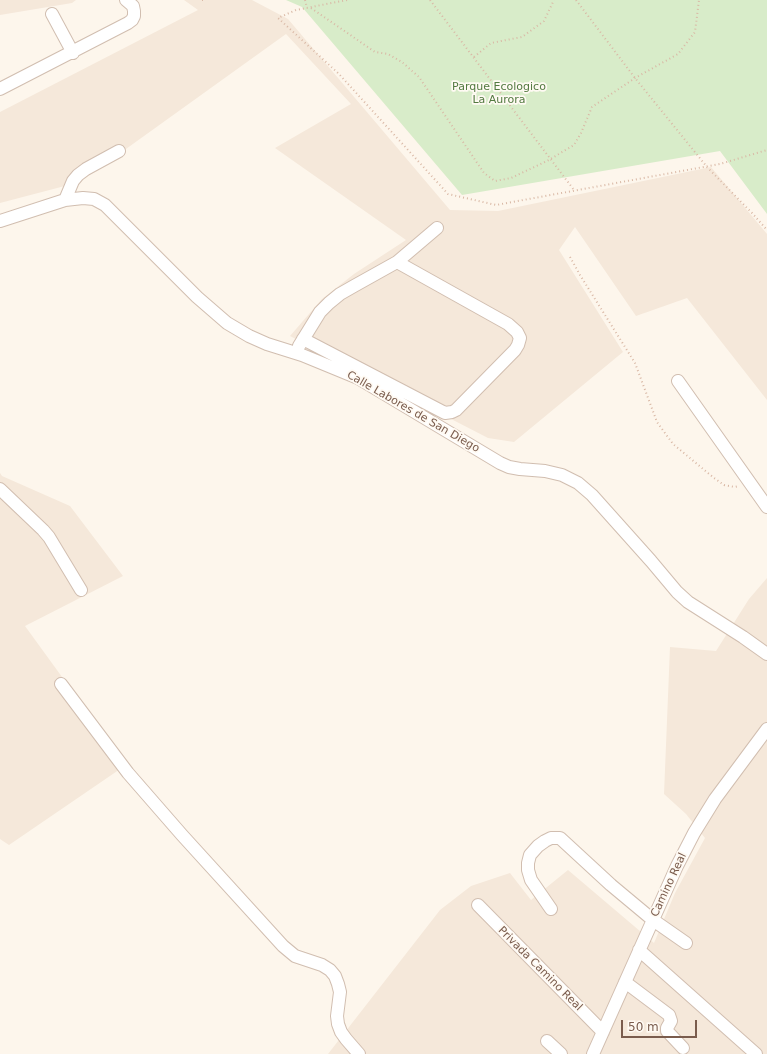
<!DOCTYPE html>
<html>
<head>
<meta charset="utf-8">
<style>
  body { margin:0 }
  #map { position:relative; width:767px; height:1054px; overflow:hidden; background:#fdf6ec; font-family:"DejaVu Sans",sans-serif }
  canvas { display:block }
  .scale { position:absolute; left:621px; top:1020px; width:76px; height:18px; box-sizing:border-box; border:2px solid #7a5c4d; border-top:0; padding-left:5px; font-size:12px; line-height:14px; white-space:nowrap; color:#7a5c4d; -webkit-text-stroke:3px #fffaf3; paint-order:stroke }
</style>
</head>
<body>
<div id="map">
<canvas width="767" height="1054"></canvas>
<div class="scale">50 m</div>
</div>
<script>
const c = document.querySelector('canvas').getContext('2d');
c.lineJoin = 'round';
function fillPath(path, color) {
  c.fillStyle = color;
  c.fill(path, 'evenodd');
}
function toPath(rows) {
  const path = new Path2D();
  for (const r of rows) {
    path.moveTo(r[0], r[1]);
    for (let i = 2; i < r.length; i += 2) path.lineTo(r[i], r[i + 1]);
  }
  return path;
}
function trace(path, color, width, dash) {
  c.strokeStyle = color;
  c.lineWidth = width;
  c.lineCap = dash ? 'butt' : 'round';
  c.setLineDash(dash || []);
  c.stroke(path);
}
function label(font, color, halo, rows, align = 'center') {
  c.font = font + ' "DejaVu Sans",sans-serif';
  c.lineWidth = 3.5;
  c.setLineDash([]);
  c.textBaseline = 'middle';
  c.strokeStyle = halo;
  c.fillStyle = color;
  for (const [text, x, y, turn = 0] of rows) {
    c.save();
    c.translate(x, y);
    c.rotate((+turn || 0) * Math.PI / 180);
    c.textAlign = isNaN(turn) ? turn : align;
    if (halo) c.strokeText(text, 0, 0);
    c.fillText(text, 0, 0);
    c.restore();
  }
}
fillPath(toPath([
  [0,0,76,0,72,3,0,15],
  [184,0,252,0,288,19,450,210,498,211,711,167,767,234,767,400,687,298,636,316,575,227,559,250,623,352,514,442,488,438,290,336,322,299,354,274,406,240,275,148,351,104,286,34,80,182,0,203,0,112,198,10],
  [0,473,2,476,70,506,123,576,25,626,126,765,9,845,0,839],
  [767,578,767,1054,328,1054,440,910,471,886,510,873,531,900,568,870,654,943,675,893,705,838,686,814,664,794,670,647,716,651,749,599]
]), '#f5e8da');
fillPath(toPath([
  [286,0,767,0,767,214,720,151,462,195,302,7]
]), '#d8ecc9');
const minor = toPath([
  [52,14,73,53],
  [0,89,128,23,132,20,134,16,134,11,133,6,126,0],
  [65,200,73,181,78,175,86,169,119,151],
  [0,221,65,200,83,198,94,199,105,205,197,297,227,323,249,336,267,344,302,355,358,378,500,463,509,467,520,469,545,471,562,475,578,483,592,495,651,561,677,592,688,602,743,637,767,654],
  [303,339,445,413,452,412,456,410,515,350,518,345,520,338,517,332,508,324,397,262],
  [299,346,320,312,329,303,340,294,354,286,397,262,437,228],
  [678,381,767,507],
  [0,489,43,530,49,537,81,590],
  [61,684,128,773,182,835,283,946,295,956,322,965,330,970,335,976,338,984,340,992,337,1016,338,1024,341,1032,346,1039,359,1054],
  [478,905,603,1032],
  [551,909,531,880,528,870,528,863,530,855,538,846,545,841,551,838,560,838,611,885,653,920,686,943],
  [639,950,756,1054],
  [625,982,669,1015,671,1021,667,1028,667,1031,683,1048],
  [547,1041,561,1054],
  [593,1054,677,866,694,833,715,799,767,729]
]);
trace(minor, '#d1beb0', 14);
trace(toPath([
  [202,0,206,0],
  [305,0,307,8],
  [347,0,296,10,278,18,339,74,448,194,496,205,720,164,767,150],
  [430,0,574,190],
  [576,0,635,78,707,167,752,213,767,230],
  [311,8,375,52,388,54,402,62,419,77,484,173,495,181,511,178,547,161,574,145,581,133,592,107,635,78,678,54,695,32,699,0],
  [474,57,491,43,522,37,544,21,554,0],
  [570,257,580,275,635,363,657,422,673,444,714,478,724,485,735,487,739,486]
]), '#d9b8a5', 2, [1, 3]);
trace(minor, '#fff', 12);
label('11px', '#537a41', '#fffaf3', [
  ["Parque Ecologico",499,87],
  ["La Aurora",499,100]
]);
label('11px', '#7a5c4d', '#fffaf3', [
  ["Calle Labores de San Diego",413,412,30],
  ["Camino Real",669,885,-65],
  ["Privada Camino Real",540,969,45]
]);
</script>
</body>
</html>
